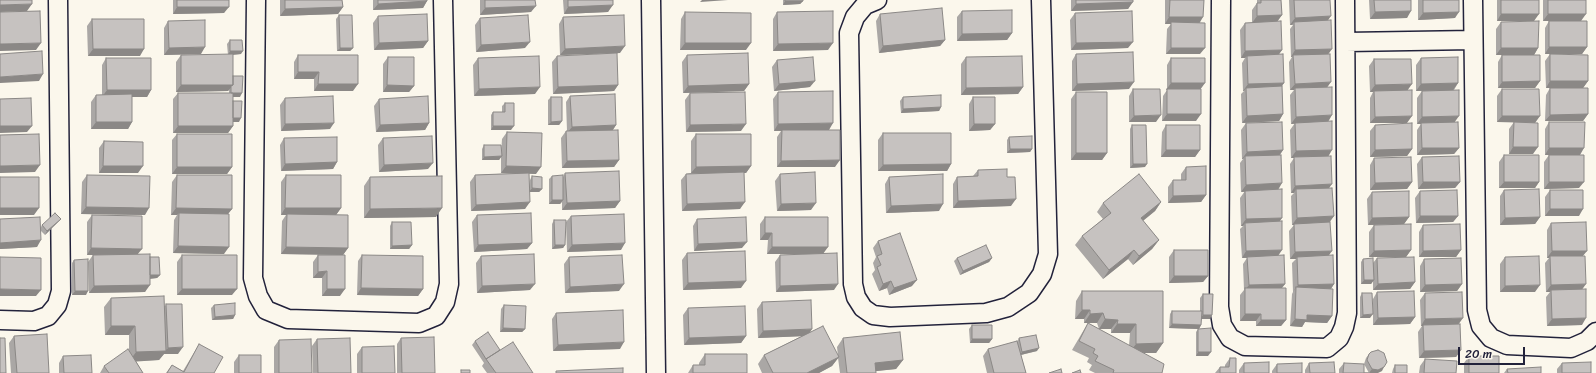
<!DOCTYPE html>
<html>
<head>
<meta charset="utf-8">
<style>
  body { margin:0 }
  #map { position:relative; width:1596px; height:373px; overflow:hidden; background:#fbf7ec; font-family:Sriracha,sans-serif }
  canvas { display:block }
  .scale { position:absolute; left:1458px; top:347px; width:67px; height:18px; box-sizing:border-box; border:2px solid #22223b; border-top:0; padding-left:5px; font-size:12px; line-height:14px; white-space:nowrap; color:#22223b; -webkit-text-stroke:3px #fbf7ec; paint-order:stroke }
</style>
</head>
<body>
<div id="map">
<canvas width="1596" height="373"></canvas>
<div class="scale">20 m</div>
</div>
<script>
const c = document.querySelector('canvas').getContext('2d');
c.lineJoin = 'round';
function toPath(rows) {
  const path = new Path2D();
  for (const r of rows) {
    path.moveTo(r[0], r[1]);
    for (let i = 2; i < r.length; i += 2) path.lineTo(r[i], r[i + 1]);
  }
  return path;
}
function trace(path, color, width, dash) {
  c.strokeStyle = color;
  c.lineWidth = width;
  c.lineCap = dash ? 'butt' : 'round';
  c.setLineDash(dash || []);
  c.stroke(path);
}
function fillPath(path, color) {
  c.fillStyle = color;
  c.fill(path, 'evenodd');
}
const street = toPath([
  [256,0,253,278,258,296,266,310,288,319,419,323,436,316,445,302,449,284,443,0],
  [651,0,656,373],
  [877,0,865,5,855,17,849,33,853,284,856,297,863,308,873,315,890,317,986,313,1008,307,1029,293,1042,274,1048,254,1041,0],
  [1221,0,1219,307,1222,325,1230,338,1245,346,1327,348,1339,338,1344,327,1347,313,1345,0],
  [1473,0,1477,310,1481,326,1491,338,1507,345,1571,348,1587,341,1596,332],
  [1346,42,1473,40],
  [0,320,34,321,48,316,57,305,61,291,58,0]
]);
trace(street, '#22223b', 21);
trace(street, '#fbf7ec', 18);
fillPath(toPath([
  [173,0,229,0,224,13,173,14],
  [280,0,342,0,343,7,338,14,280,16],
  [373,0,427,0,427,1,423,8,373,10],
  [480,0,535,0,531,12,480,15],
  [563,0,613,0,608,12,564,14],
  [783,0,803,0,803,1,800,4,783,5],
  [1071,0,1133,0,1128,9,1071,11],
  [1165,0,1204,0,1199,23,1200,54,1166,54,1167,29,1171,24,1165,24],
  [1257,0,1281,0,1282,15,1277,21,1282,50,1279,54,1284,83,1282,86,1283,114,1279,121,1242,123,1241,94,1244,91,1243,91,1242,63,1245,58,1241,58,1240,30,1245,23,1252,23,1252,10,1257,3],
  [1289,0,1330,0,1328,20,1328,54,1327,87,1328,156,1329,188,1334,216,1329,222,1329,255,1334,284,1331,289,1332,316,1327,323,1305,322,1302,327,1290,326,1292,294,1293,292,1292,263,1296,259,1290,259,1289,231,1294,225,1292,225,1291,196,1294,193,1291,193,1290,164,1294,158,1291,158,1290,130,1295,123,1291,124,1290,95,1294,90,1290,90,1289,62,1292,57,1291,57,1290,29,1293,25,1290,25],
  [1369,0,1411,0,1407,18,1370,19],
  [1418,0,1459,0,1455,18,1418,20],
  [1497,0,1539,0,1534,21,1497,21],
  [1543,0,1586,0,1581,21,1587,47,1582,54,1545,54,1545,28,1549,21,1543,21],
  [962,11,1012,33,1007,40,957,41,957,17],
  [685,12,746,50,680,50,681,19],
  [777,12,828,50,773,51,773,19],
  [1075,13,1128,48,1071,50,1070,20],
  [880,14,945,40,940,46,879,53,876,21],
  [339,15,353,48,350,51,337,51,336,19],
  [378,16,428,41,423,48,374,50,373,23],
  [563,17,620,53,560,55,559,24],
  [480,18,525,48,476,52,475,25],
  [92,19,140,56,88,56,87,26],
  [168,21,201,54,164,55,164,28],
  [1501,22,1538,48,1534,55,1496,55,1496,29],
  [230,40,241,54,233,55,233,76,240,97,233,97,233,101,239,122,233,122,233,126,228,133,173,133,173,99,178,93,229,93,229,90,228,91,176,92,176,62,181,55,228,55,227,44],
  [1076,54,1129,89,1072,91,1072,61],
  [1550,54,1588,81,1583,88,1546,88,1545,61],
  [298,55,353,91,314,91,314,79,294,79,294,62],
  [687,55,749,84,744,91,683,93,682,62],
  [1502,55,1540,81,1535,88,1498,88,1498,62],
  [557,56,618,85,614,91,553,94,552,62],
  [388,57,414,86,409,92,383,92,383,64],
  [966,57,1023,87,1018,94,961,95,961,64],
  [106,58,151,90,147,97,132,97,132,122,128,129,91,129,91,102,96,95,102,95,102,65],
  [478,58,535,94,474,96,473,65],
  [1171,58,1201,89,1196,121,1162,121,1163,96,1167,90,1167,65],
  [1421,58,1458,83,1454,90,1455,122,1459,148,1454,154,1417,155,1417,130,1421,124,1417,124,1417,98,1422,91,1416,91,1416,65],
  [1374,59,1408,90,1407,123,1370,123,1370,98,1373,92,1370,92,1369,66],
  [777,60,810,87,774,91,772,67],
  [1550,88,1588,114,1583,121,1545,121,1546,95],
  [1133,89,1156,122,1129,122,1129,96],
  [1502,89,1535,123,1533,154,1509,154,1509,129,1514,122,1497,122,1497,96],
  [778,92,829,130,835,167,777,167,777,137,781,131,774,131,773,99],
  [1076,92,1107,153,1102,160,1071,160,1071,99],
  [690,93,741,131,686,132,685,100],
  [570,96,616,125,613,130,619,160,614,167,562,168,561,138,566,131,567,131,566,102],
  [551,97,562,121,559,125,548,125,548,100],
  [903,97,941,107,939,111,901,113,900,101],
  [973,97,995,124,990,130,969,131,969,104],
  [285,98,330,129,281,131,280,105],
  [379,99,429,123,425,130,376,132,374,106],
  [505,103,511,130,491,130,491,115,493,112,502,112,502,106],
  [1549,122,1580,155,1545,155,1545,129],
  [1246,123,1283,150,1280,155,1278,190,1280,221,1278,256,1285,284,1282,288,1286,320,1281,326,1256,326,1256,321,1240,321,1240,295,1244,290,1243,264,1247,258,1242,258,1240,229,1243,226,1241,226,1240,198,1245,191,1241,192,1240,163,1243,159,1242,159,1241,130],
  [1132,125,1145,167,1130,168,1130,129],
  [1166,125,1200,150,1195,157,1161,157,1162,132],
  [1375,125,1412,149,1407,156,1370,157,1370,131],
  [507,132,536,174,529,173,529,189,530,180,532,176,542,189,539,192,529,192,525,209,471,211,470,182,475,175,518,173,501,173,501,156,499,160,482,160,482,149,484,145,501,154,502,139],
  [883,133,951,164,947,171,878,171,878,140],
  [177,134,232,167,227,174,172,174,172,140],
  [696,134,751,166,746,173,744,173,740,209,682,211,681,180,686,174,691,173,691,141],
  [1009,137,1032,149,1030,152,1007,153,1007,140],
  [284,138,337,162,333,169,281,171,280,145],
  [383,138,428,169,379,172,378,145],
  [104,141,138,173,99,173,99,148],
  [1504,155,1539,182,1535,188,1499,188,1499,162],
  [1549,155,1579,188,1544,189,1544,162],
  [1422,157,1460,182,1455,188,1418,189,1417,164],
  [1374,158,1412,182,1407,189,1370,190,1370,165],
  [1186,167,1206,195,1201,202,1168,203,1168,187,1173,180,1181,180,1181,174],
  [978,170,1007,177,1011,206,953,208,953,184,957,177,973,176],
  [565,173,620,201,615,208,562,210,562,202,560,204,549,204,549,179,552,176,563,177],
  [780,174,811,210,777,211,775,181],
  [87,175,145,215,81,214,82,182],
  [177,175,232,209,228,214,224,254,173,253,174,220,177,215,171,215,172,182],
  [286,175,341,208,336,215,348,248,343,255,281,254,282,221,286,215,281,215,281,182],
  [370,177,436,217,364,218,364,186],
  [889,177,939,211,886,213,885,184],
  [1504,190,1540,217,1535,224,1500,225,1500,196],
  [1550,190,1579,216,1545,216,1545,197],
  [1420,191,1458,216,1453,222,1416,223,1415,198],
  [1372,192,1409,217,1404,224,1368,225,1367,199],
  [1161,202,1155,211,1143,221,1159,240,1152,249,1133,265,1128,259,1103,279,1075,245,1082,236,1103,219,1097,212,1103,203],
  [92,215,138,254,150,257,160,275,157,278,150,279,145,292,89,293,88,262,93,255,87,255,87,222],
  [477,215,532,243,527,249,474,252,472,222],
  [571,216,621,250,567,252,566,222],
  [765,217,823,253,834,290,776,292,775,262,780,255,816,254,767,254,768,240,760,240,760,224],
  [0,219,41,227,42,225,61,219,45,235,41,231,37,247,0,249],
  [697,219,742,248,694,251,693,226],
  [554,220,565,245,563,248,552,249,552,224],
  [392,222,412,245,409,249,390,249,390,226],
  [1551,223,1583,256,1582,289,1582,325,1547,326,1546,297,1550,292,1546,292,1545,263,1549,258,1547,258,1547,230],
  [1374,225,1411,250,1406,257,1369,257,1369,232],
  [1423,225,1461,250,1456,257,1419,257,1419,232],
  [878,241,912,286,889,295,887,288,879,291,872,274,875,270,873,263,876,257,873,248],
  [1174,250,1208,276,1203,282,1169,283,1169,257],
  [687,253,741,288,683,290,682,260],
  [182,255,232,295,177,295,177,262],
  [318,255,340,296,322,296,322,278,313,278,313,262],
  [362,255,423,289,418,296,357,295,358,261],
  [481,256,530,290,477,293,476,263],
  [569,257,619,291,565,293,564,264],
  [1505,257,1535,292,1500,292,1500,264],
  [957,258,992,258,989,262,960,275,954,261],
  [1377,258,1415,282,1410,289,1373,290,1373,281,1371,284,1361,284,1361,262,1363,259,1373,263],
  [1424,259,1462,284,1457,291,1420,292,1420,266],
  [74,260,86,295,72,295,72,263],
  [1082,291,1163,291,1163,343,1156,353,1143,353,1162,373,1095,373,1089,370,1092,365,1087,362,1089,358,1072,350,1082,333,1088,323,1129,346,1130,333,1111,333,1111,329,1099,329,1097,323,1084,323,1084,319,1075,319,1076,301],
  [1377,292,1415,317,1410,324,1373,325,1373,299],
  [1362,293,1370,318,1360,318,1360,297],
  [1425,293,1458,324,1461,350,1456,357,1419,358,1418,332,1422,326,1421,326,1420,300],
  [1203,294,1210,319,1201,319,1201,325,1199,329,1169,328,1170,314,1172,311,1200,311,1200,298],
  [111,298,165,306,166,304,178,354,164,354,159,360,136,361,143,373,100,373,104,366,129,351,129,335,105,335,104,307],
  [762,302,810,332,838,356,837,347,843,338,903,360,896,369,875,371,876,373,840,373,838,358,832,366,819,373,762,373,758,364,764,355,802,336,758,338,757,309],
  [214,305,235,315,233,319,212,320,211,308],
  [504,305,525,329,522,332,500,332,501,309],
  [688,308,746,336,741,343,684,345,683,315],
  [556,313,620,349,553,351,552,319],
  [972,325,992,339,989,343,970,343,969,329],
  [1198,329,1208,356,1196,356,1196,332],
  [14,336,49,373,11,373,9,343],
  [401,338,435,373,397,373,397,344],
  [1019,338,1037,351,1021,355,1026,373,987,373,983,356,988,349,1017,342],
  [317,339,351,373,313,373,312,346],
  [279,340,312,373,274,373,274,347],
  [475,341,500,350,533,373,487,373,482,366,484,363,472,345],
  [199,344,214,373,166,373,172,365,183,371,195,351],
  [362,347,395,373,357,373,357,354],
  [705,354,747,373,688,373,693,365,699,365,699,363],
  [1369,354,1382,371,1369,373,1364,364,1366,358],
  [239,355,261,373,234,373,234,362],
  [63,356,92,373,59,373,59,363],
  [1469,356,1499,373,1464,373,1464,363],
  [1230,358,1236,373,1215,373,1220,367,1225,367,1225,365],
  [1425,359,1456,373,1419,373,1420,366],
  [1244,363,1269,373,1239,373,1239,370],
  [1309,363,1335,373,1305,373,1305,370],
  [1344,363,1364,373,1369,373,1339,373,1339,369],
  [1562,363,1591,373,1557,373,1557,369],
  [1277,364,1302,373,1272,373,1272,371],
  [1395,365,1407,373,1392,373,1393,369],
  [1507,369,1541,373,1504,373]
]), '#aaa7a5');
fillPath(toPath([
  [702,0,728,0,700,2],
  [427,1,423,8,373,10,378,4],
  [785,1,803,1,800,4,783,5],
  [1133,2,1128,9,1071,11,1076,4],
  [32,4,27,11,0,12,0,5],
  [613,5,608,12,564,14,568,7],
  [536,6,531,12,480,15,485,8],
  [177,7,229,7,224,13,173,14],
  [343,7,338,14,280,16,285,9],
  [1411,11,1407,18,1370,19,1375,12],
  [1459,12,1455,18,1418,20,1423,13],
  [1501,14,1539,14,1534,21,1497,21],
  [1548,14,1586,14,1581,21,1543,21],
  [1282,15,1277,22,1252,23,1257,16],
  [1331,16,1326,23,1294,22,1292,25,1290,25,1295,18],
  [1169,17,1203,17,1199,24,1171,22,1171,24,1165,24],
  [1012,33,1007,40,957,41,962,34],
  [945,40,940,46,879,53,883,46],
  [428,41,423,48,374,50,379,43],
  [530,42,525,48,476,52,481,45],
  [1133,42,1128,48,1071,50,1076,43],
  [41,43,36,50,0,51,0,44],
  [685,43,751,43,746,50,680,50],
  [833,43,828,50,773,51,778,44],
  [625,46,620,53,560,55,565,49],
  [205,47,201,54,164,55,169,48],
  [1549,47,1587,47,1582,54,1545,54],
  [340,48,353,48,350,51,337,51],
  [1171,48,1205,48,1200,54,1166,54],
  [1501,48,1538,48,1534,55,1496,55],
  [93,49,144,49,140,56,88,56],
  [1332,49,1327,56,1293,55,1292,57,1291,57,1295,50],
  [1282,50,1277,57,1247,56,1245,58,1241,58,1245,51],
  [230,51,243,51,241,54,228,55],
  [298,72,319,72,314,79,294,79],
  [43,74,39,81,0,83,0,77],
  [815,81,810,87,774,91,779,84],
  [1540,81,1535,88,1498,88,1502,82],
  [1550,81,1588,81,1583,88,1546,88],
  [1134,82,1129,89,1072,91,1077,84],
  [1331,82,1326,89,1295,88,1294,90,1290,90,1295,84],
  [1171,83,1205,83,1200,90,1166,90],
  [1284,83,1279,89,1246,88,1244,91,1243,91,1248,84],
  [1458,83,1453,90,1416,91,1421,84],
  [318,84,358,84,353,91,314,91],
  [749,84,744,91,683,93,688,86],
  [1412,84,1407,91,1374,91,1373,92,1370,92,1375,85],
  [181,85,233,85,228,91,176,92],
  [387,85,414,86,409,92,383,92],
  [618,85,614,91,553,94,558,87],
  [540,87,535,94,474,96,479,89],
  [1023,87,1018,94,961,95,966,88],
  [107,90,151,90,147,97,102,97],
  [231,93,242,93,240,97,229,97],
  [941,107,939,111,901,113,903,109],
  [1167,114,1201,114,1196,121,1162,121],
  [1283,114,1279,121,1242,123,1247,116],
  [1588,114,1583,121,1545,121,1550,115],
  [1161,115,1156,122,1129,122,1134,116],
  [1332,115,1328,122,1291,124,1296,117],
  [1412,116,1407,123,1370,123,1375,117],
  [1459,116,1454,123,1417,124,1422,117],
  [1502,116,1540,116,1535,123,1497,122],
  [231,118,241,118,239,122,228,122],
  [562,121,559,125,548,125,551,122],
  [96,122,132,122,128,129,91,129],
  [334,123,330,129,281,131,285,124],
  [429,123,425,130,376,132,380,125],
  [833,123,829,130,774,131,778,124],
  [746,124,741,131,686,132,690,125],
  [974,124,995,124,990,130,969,131],
  [616,125,612,131,567,133,572,127],
  [0,126,32,126,27,132,0,133],
  [178,126,233,126,228,133,173,133],
  [493,126,514,126,511,130,491,130],
  [1513,147,1538,147,1533,154,1509,154],
  [1422,148,1459,148,1454,154,1417,155],
  [1549,148,1584,148,1580,155,1545,155],
  [1010,149,1032,149,1030,152,1007,153],
  [1412,149,1407,156,1370,157,1375,150],
  [1166,150,1200,150,1195,157,1161,157],
  [1283,150,1278,157,1245,156,1243,159,1242,159,1247,152],
  [1332,150,1328,157,1291,158,1296,151],
  [1076,153,1107,153,1102,160,1071,160],
  [502,156,499,160,482,160,484,157],
  [619,160,614,167,562,168,567,161],
  [840,160,835,167,777,167,781,161],
  [337,162,333,169,281,171,285,164],
  [433,163,428,169,379,172,384,165],
  [951,164,947,171,878,171,883,165],
  [1133,164,1147,164,1145,167,1130,168],
  [40,165,35,172,0,173,0,166],
  [103,166,143,166,138,173,99,173],
  [506,166,541,167,536,174,501,173],
  [751,166,746,173,691,173,696,167],
  [177,167,232,167,227,174,172,174],
  [1412,182,1407,189,1370,190,1375,183],
  [1423,182,1460,182,1455,188,1418,189],
  [1504,182,1539,182,1535,188,1499,188],
  [1549,182,1584,182,1579,188,1544,189],
  [1282,183,1278,190,1241,192,1246,185],
  [1332,184,1327,191,1296,189,1294,193,1291,193,1295,186],
  [532,188,542,189,539,192,529,192],
  [1206,195,1201,202,1168,203,1173,196],
  [1016,199,1011,206,953,208,958,201],
  [552,200,563,200,560,204,549,204],
  [620,201,615,208,562,210,567,203],
  [530,202,525,209,471,211,476,205],
  [745,202,740,209,682,211,687,204],
  [1161,202,1155,211,1135,227,1141,218],
  [816,203,811,210,777,211,781,204],
  [943,204,939,211,886,213,891,206],
  [86,207,149,208,145,215,81,214],
  [0,208,39,208,34,215,0,215],
  [176,208,232,209,227,215,179,213,177,215,171,215],
  [285,208,341,208,336,215,281,215],
  [442,208,436,217,364,218,370,209],
  [1550,209,1583,209,1579,216,1545,216],
  [1334,216,1329,223,1292,225,1297,218],
  [1420,216,1458,216,1453,222,1416,223],
  [1409,217,1404,224,1368,225,1372,218],
  [1540,217,1535,224,1500,225,1505,218],
  [1282,218,1278,224,1245,223,1243,226,1241,226,1246,219],
  [61,219,45,235,47,231],
  [765,233,772,233,768,240,760,240],
  [41,240,37,247,0,249,0,243],
  [1159,240,1152,249,1133,265,1139,256],
  [747,242,742,248,694,251,698,244],
  [532,243,527,249,474,252,478,245],
  [625,243,621,250,567,252,572,245],
  [412,245,409,249,390,249,392,246],
  [555,245,565,245,563,248,552,249],
  [178,246,229,247,224,254,173,253],
  [286,247,348,248,343,255,281,254],
  [772,247,828,247,823,254,767,254],
  [91,248,142,249,137,255,87,255],
  [1134,250,1128,259,1103,279,1109,270],
  [1282,250,1278,256,1242,258,1246,251],
  [1411,250,1406,257,1369,257,1374,251],
  [1461,250,1456,257,1419,257,1423,251],
  [1332,251,1327,258,1297,257,1296,259,1290,259,1295,252],
  [1552,251,1587,251,1582,257,1550,256,1549,258,1547,258],
  [992,258,989,262,960,275,963,271],
  [327,271,322,278,313,278,318,272],
  [148,275,160,275,157,278,145,279],
  [1174,276,1208,276,1203,282,1169,283],
  [917,280,912,286,889,295,894,288],
  [1364,280,1374,280,1371,284,1361,284],
  [746,281,741,288,683,290,688,283],
  [891,281,887,288,879,291,883,284],
  [1415,282,1410,289,1373,290,1378,284],
  [535,284,530,290,477,293,482,286],
  [624,284,619,291,565,293,570,287],
  [838,284,834,290,776,292,780,286],
  [1285,284,1280,290,1245,290,1249,285],
  [1334,284,1330,290,1296,287,1293,292,1298,285],
  [1462,284,1457,291,1420,292,1425,285],
  [1586,284,1581,291,1551,290,1550,292,1546,292,1551,285],
  [150,285,145,292,89,293,94,286],
  [1540,285,1535,292,1500,292,1505,286],
  [361,288,423,289,418,296,357,295],
  [0,289,41,290,36,296,0,296],
  [182,289,237,289,232,295,177,295],
  [327,289,345,289,340,296,322,296],
  [75,291,88,291,86,295,72,295],
  [1082,310,1090,310,1084,319,1075,319],
  [1103,313,1097,323,1084,323,1090,314],
  [1245,314,1261,314,1256,321,1240,321],
  [1373,314,1370,318,1360,318,1363,315],
  [235,315,233,319,212,320,215,317],
  [1203,315,1212,315,1210,319,1200,319],
  [1307,315,1332,316,1327,323,1305,322,1302,327,1290,326,1295,319],
  [1415,317,1410,324,1373,325,1378,318],
  [1463,318,1458,325,1421,326,1425,319],
  [1586,318,1582,325,1547,326,1552,319],
  [1105,319,1118,320,1111,329,1099,329],
  [1261,320,1286,320,1281,326,1256,326],
  [1117,324,1136,324,1130,333,1111,333],
  [1172,324,1201,325,1199,329,1169,328],
  [111,326,135,326,129,335,105,335],
  [503,328,525,329,522,332,500,332],
  [812,329,808,336,758,338,763,331],
  [746,336,741,343,684,345,689,338],
  [972,339,992,339,989,343,970,343],
  [624,342,620,349,553,351,558,345],
  [1163,343,1156,353,1129,353,1136,344],
  [183,347,178,354,164,354,159,360,129,362,136,352,165,351,168,348],
  [1039,348,1037,351,1020,355,1022,352],
  [1461,350,1456,357,1419,358,1424,351],
  [1198,352,1211,352,1208,356,1196,356],
  [839,357,832,366,819,373,807,373],
  [903,360,896,369,868,372,875,363],
  [1384,367,1382,371,1378,373,1369,373,1372,369]
]), '#8b8886');
const building = toPath([
  [0,0,32,0,32,4,0,5,0,0],
  [177,0,229,0,229,7,177,7,177,0],
  [285,0,342,0,343,7,285,9,285,0],
  [378,0,427,0,427,1,378,4,378,0],
  [485,0,535,0,536,6,485,8,485,0],
  [568,0,613,0,613,5,568,7,568,0],
  [785,0,803,0,803,1,785,1,785,0],
  [1076,0,1133,0,1133,2,1076,4,1076,0],
  [1170,0,1204,0,1203,17,1169,17,1170,0],
  [1261,0,1281,0,1282,15,1257,16,1257,3,1261,3,1261,0],
  [1294,0,1330,0,1331,16,1295,18,1294,0],
  [1374,0,1411,0,1411,11,1375,12,1374,0],
  [1423,0,1459,0,1459,12,1423,13,1423,0],
  [1501,0,1539,0,1539,14,1501,14,1501,0],
  [1548,0,1586,0,1586,14,1548,14,1548,0],
  [942,8,945,40,883,46,880,14,942,8],
  [1012,10,1012,33,962,34,962,11,1012,10],
  [40,11,41,43,0,44,0,12,40,11],
  [833,11,833,43,778,44,777,12,833,11],
  [1132,11,1133,42,1076,43,1075,13,1132,11],
  [685,12,751,13,751,43,685,43,685,12],
  [427,14,428,41,379,43,378,16,427,14],
  [339,15,352,15,353,48,340,48,339,15],
  [528,15,530,42,481,45,480,18,528,15],
  [624,15,625,46,565,49,563,17,624,15],
  [92,19,144,19,144,49,93,49,92,19],
  [205,20,205,47,169,48,168,21,205,20],
  [1331,20,1332,49,1295,50,1294,22,1331,20],
  [1281,21,1282,50,1245,51,1245,23,1281,21],
  [1539,21,1538,48,1501,48,1501,22,1539,21],
  [1549,21,1587,21,1587,47,1549,47,1549,21],
  [1171,22,1205,23,1205,48,1171,48,1171,22],
  [230,40,242,40,243,51,230,51,230,40],
  [42,51,43,74,0,77,0,54,42,51],
  [1133,52,1134,82,1077,84,1076,54,1133,52],
  [617,53,618,85,558,87,557,56,617,53],
  [748,53,749,84,688,86,687,55,748,53],
  [233,54,233,85,181,85,181,55,233,54],
  [1283,54,1284,83,1248,84,1247,56,1283,54],
  [1330,54,1331,82,1295,84,1293,55,1330,54],
  [1550,54,1588,55,1588,81,1550,81,1550,54],
  [298,55,358,55,358,84,318,84,319,72,298,72,298,55],
  [1502,55,1540,55,1540,81,1502,82,1502,55],
  [539,56,540,87,479,89,478,58,539,56],
  [1022,56,1023,87,966,88,966,57,1022,56],
  [388,57,414,57,414,86,387,85,388,57],
  [813,57,815,81,779,84,777,60,813,57],
  [1458,57,1458,83,1421,84,1421,58,1458,57],
  [106,58,151,58,151,90,107,90,106,58],
  [1171,58,1205,58,1205,83,1171,83,1171,58],
  [1374,59,1411,59,1412,84,1375,85,1374,59],
  [233,76,243,76,242,93,231,93,231,86,233,85,233,76],
  [1282,86,1283,114,1247,116,1246,88,1282,86],
  [1332,87,1332,115,1296,117,1295,88,1332,87],
  [1550,88,1588,88,1588,114,1550,115,1550,88],
  [1133,89,1160,89,1161,115,1134,116,1133,89],
  [1167,89,1201,89,1201,114,1167,114,1167,89],
  [1502,89,1539,89,1540,116,1502,116,1502,89],
  [1412,90,1412,116,1375,117,1374,91,1412,90],
  [1459,90,1459,116,1422,117,1422,91,1459,90],
  [833,91,833,123,778,124,778,92,833,91],
  [745,92,746,124,690,125,690,93,745,92],
  [1076,92,1107,92,1107,153,1076,153,1076,92],
  [178,93,233,93,233,126,178,126,178,93],
  [132,94,132,122,96,122,96,95,132,94],
  [615,94,616,125,572,127,570,96,615,94],
  [941,95,941,107,903,109,903,97,941,95],
  [333,96,334,123,285,124,285,98,333,96],
  [428,96,429,123,380,125,379,99,428,96],
  [551,97,562,97,562,121,551,122,551,97],
  [973,97,995,97,995,124,974,124,973,97],
  [31,98,32,126,0,126,0,99,31,98],
  [233,101,242,101,241,118,233,118,233,101],
  [505,103,514,103,514,126,493,126,493,112,505,112,505,103],
  [1332,121,1332,150,1296,151,1295,123,1332,121],
  [1282,122,1283,150,1247,152,1246,123,1282,122],
  [1458,122,1459,148,1422,148,1421,123,1458,122],
  [1514,122,1538,123,1538,147,1513,147,1514,122],
  [1549,122,1585,122,1584,148,1549,148,1549,122],
  [1412,123,1412,149,1375,150,1375,125,1412,123],
  [1132,125,1146,125,1147,164,1133,164,1132,125],
  [1166,125,1200,125,1200,150,1166,150,1166,125],
  [618,130,619,160,567,161,566,131,618,130],
  [782,130,840,130,840,160,781,161,782,130],
  [507,132,542,133,541,167,506,166,507,132],
  [883,133,951,133,951,164,883,165,883,133],
  [39,134,40,165,0,166,0,135,39,134],
  [177,134,232,134,232,167,177,167,177,134],
  [696,134,751,134,751,166,696,167,696,134],
  [432,136,433,163,384,165,383,138,432,136],
  [1032,136,1032,149,1010,149,1009,137,1032,136],
  [337,137,337,162,285,164,284,138,337,137],
  [104,141,143,142,143,166,103,166,104,141],
  [484,145,501,145,502,156,484,157,484,145],
  [1281,155,1282,183,1246,185,1245,156,1281,155],
  [1504,155,1539,155,1539,182,1504,182,1504,155],
  [1549,155,1584,155,1584,182,1549,182,1549,155],
  [1331,156,1332,184,1295,186,1294,157,1331,156],
  [1459,156,1460,182,1423,182,1422,157,1459,156],
  [1411,157,1412,182,1375,183,1374,158,1411,157],
  [1206,166,1206,195,1173,196,1173,180,1186,180,1186,167,1206,166],
  [1007,169,1007,177,1015,177,1016,199,958,201,957,177,978,176,978,170,1007,169],
  [619,171,620,201,567,203,565,173,619,171],
  [744,172,745,202,687,204,686,174,744,172],
  [815,172,816,203,781,204,780,174,815,172],
  [529,173,530,202,476,205,475,175,529,173],
  [943,174,943,204,891,206,889,177,943,174],
  [1139,174,1161,202,1141,218,1159,240,1139,256,1134,250,1109,270,1082,236,1111,213,1103,203,1139,174],
  [87,175,150,176,149,208,86,207,87,175],
  [177,175,232,175,232,209,176,208,177,175],
  [286,175,341,175,341,208,285,208,286,175],
  [563,175,563,200,552,200,552,176,563,175],
  [442,176,442,208,370,209,370,177,442,176],
  [532,176,542,177,542,189,532,188,532,176],
  [0,177,39,177,39,208,0,208,0,177],
  [1332,188,1334,216,1297,218,1296,189,1332,188],
  [1282,189,1282,218,1246,219,1245,191,1282,189],
  [1539,189,1540,217,1505,218,1504,190,1539,189],
  [1457,190,1458,216,1420,216,1420,191,1457,190],
  [1550,190,1583,190,1583,209,1550,209,1550,190],
  [1409,191,1409,217,1372,218,1372,192,1409,191],
  [55,213,61,219,47,231,42,225,55,213],
  [179,213,229,214,229,247,178,246,179,213],
  [531,213,532,243,478,245,477,215,531,213],
  [287,214,348,215,348,248,286,247,287,214],
  [624,214,625,243,572,245,571,216,624,214],
  [92,215,142,216,142,249,91,248,92,215],
  [40,217,41,240,0,243,0,219,40,217],
  [746,217,747,242,698,244,697,219,746,217],
  [765,217,828,217,828,247,772,247,772,233,765,233,765,217],
  [554,220,566,220,565,245,555,245,554,220],
  [1282,221,1282,250,1246,251,1245,223,1282,221],
  [392,222,411,222,412,245,392,246,392,222],
  [1330,222,1332,251,1295,252,1294,224,1330,222],
  [1586,222,1587,251,1552,251,1551,223,1586,222],
  [1411,224,1411,250,1374,251,1374,225,1411,224],
  [1460,224,1461,250,1423,251,1423,225,1460,224],
  [900,233,917,280,894,288,891,281,883,284,877,267,881,265,877,256,882,254,878,241,900,233],
  [986,245,992,258,963,271,957,258,986,245],
  [1174,250,1208,250,1208,276,1174,276,1174,250],
  [745,251,746,281,688,283,687,253,745,251],
  [837,253,838,284,780,286,780,255,837,253],
  [150,254,150,285,94,286,93,255,150,254],
  [534,254,535,284,482,286,481,256,534,254],
  [182,255,237,255,237,289,182,289,182,255],
  [318,255,345,255,345,289,327,289,327,271,318,272,318,255],
  [362,255,423,256,423,289,361,288,362,255],
  [622,255,624,284,570,287,569,257,622,255],
  [1284,255,1285,284,1249,285,1247,257,1284,255],
  [1333,255,1334,284,1298,285,1297,257,1333,255],
  [1539,256,1540,285,1505,286,1505,257,1539,256],
  [1550,256,1585,256,1586,284,1551,285,1550,256],
  [0,257,41,258,41,290,0,289,0,257],
  [150,257,159,257,160,275,150,275,150,257],
  [1414,257,1415,282,1378,284,1377,258,1414,257],
  [1373,258,1374,280,1364,280,1363,259,1373,258],
  [1461,258,1462,284,1425,285,1424,259,1461,258],
  [88,259,88,291,75,291,74,260,88,259],
  [1296,287,1333,289,1332,316,1307,315,1307,320,1295,319,1296,287],
  [1245,288,1286,288,1286,320,1261,320,1261,314,1245,314,1245,288],
  [1586,289,1586,318,1552,319,1551,290,1586,289],
  [1082,291,1163,291,1163,343,1136,344,1136,324,1117,324,1118,320,1105,319,1103,313,1090,314,1090,310,1082,310,1082,291],
  [1414,291,1415,317,1378,318,1377,292,1414,291],
  [1462,292,1463,318,1425,319,1425,293,1462,292],
  [1362,293,1372,293,1373,314,1363,315,1362,293],
  [1203,294,1213,294,1212,315,1203,315,1203,294],
  [164,296,166,351,136,352,135,326,111,326,111,298,164,296],
  [811,300,812,329,763,331,762,302,811,300],
  [235,303,235,315,215,317,214,305,235,303],
  [166,304,182,304,183,347,168,348,166,304],
  [504,305,526,306,525,329,503,328,504,305],
  [745,306,746,336,689,338,688,308,745,306],
  [623,310,624,342,558,345,556,313,623,310],
  [1172,311,1202,311,1201,325,1172,324,1172,311],
  [1088,323,1164,364,1162,373,1113,373,1114,370,1095,361,1098,356,1093,353,1095,349,1079,341,1088,323],
  [1460,324,1461,350,1424,351,1423,325,1460,324],
  [972,325,992,325,992,339,972,339,972,325],
  [823,326,839,357,807,373,773,373,764,355,823,326],
  [1211,328,1211,352,1198,352,1198,329,1211,328],
  [488,332,500,350,486,359,475,341,488,332],
  [900,332,903,360,875,363,876,373,847,373,843,338,900,332],
  [47,334,49,373,17,373,14,336,47,334],
  [1036,335,1039,348,1022,352,1019,338,1036,335],
  [434,337,435,373,402,373,401,338,434,337],
  [0,338,5,338,6,373,0,373,0,338],
  [350,338,351,373,318,373,317,339,350,338],
  [311,339,312,373,279,373,279,340,311,339],
  [1017,341,1026,373,994,373,988,349,1017,341],
  [513,342,533,373,496,373,486,359,513,342],
  [199,344,223,357,214,373,167,373,172,365,184,372,199,344],
  [394,346,395,373,362,373,362,347,394,346],
  [128,349,143,373,109,373,104,366,128,349],
  [1378,350,1384,353,1387,362,1384,367,1378,370,1372,369,1367,360,1369,354,1371,352,1378,350],
  [705,354,747,354,747,373,693,373,693,365,705,365,705,354],
  [91,355,92,373,64,373,63,356,91,355],
  [239,355,261,355,261,373,239,373,239,355],
  [1469,356,1499,356,1499,373,1469,373,1469,356],
  [1230,358,1236,358,1236,373,1220,373,1220,367,1229,367,1230,358],
  [1425,359,1457,361,1456,373,1424,373,1425,359],
  [1269,362,1269,373,1244,373,1244,363,1269,362],
  [1334,362,1335,373,1310,373,1309,363,1334,362],
  [1591,362,1591,373,1562,373,1562,363,1591,362],
  [1302,363,1302,373,1277,373,1277,364,1302,363],
  [1344,363,1364,364,1364,373,1369,373,1343,373,1344,363],
  [1395,365,1407,365,1407,373,1395,373,1395,365],
  [1541,367,1541,373,1508,373,1507,369,1541,367],
  [623,368,623,373,556,373,556,371,623,368],
  [1061,369,1062,373,1049,373,1061,369],
  [461,370,470,370,470,373,461,373,461,370],
  [1080,370,1081,373,1072,373,1080,370]
]);
fillPath(building, '#c6c2c0');
trace(building, '#8b8886', 1);
</script>
</body>
</html>
